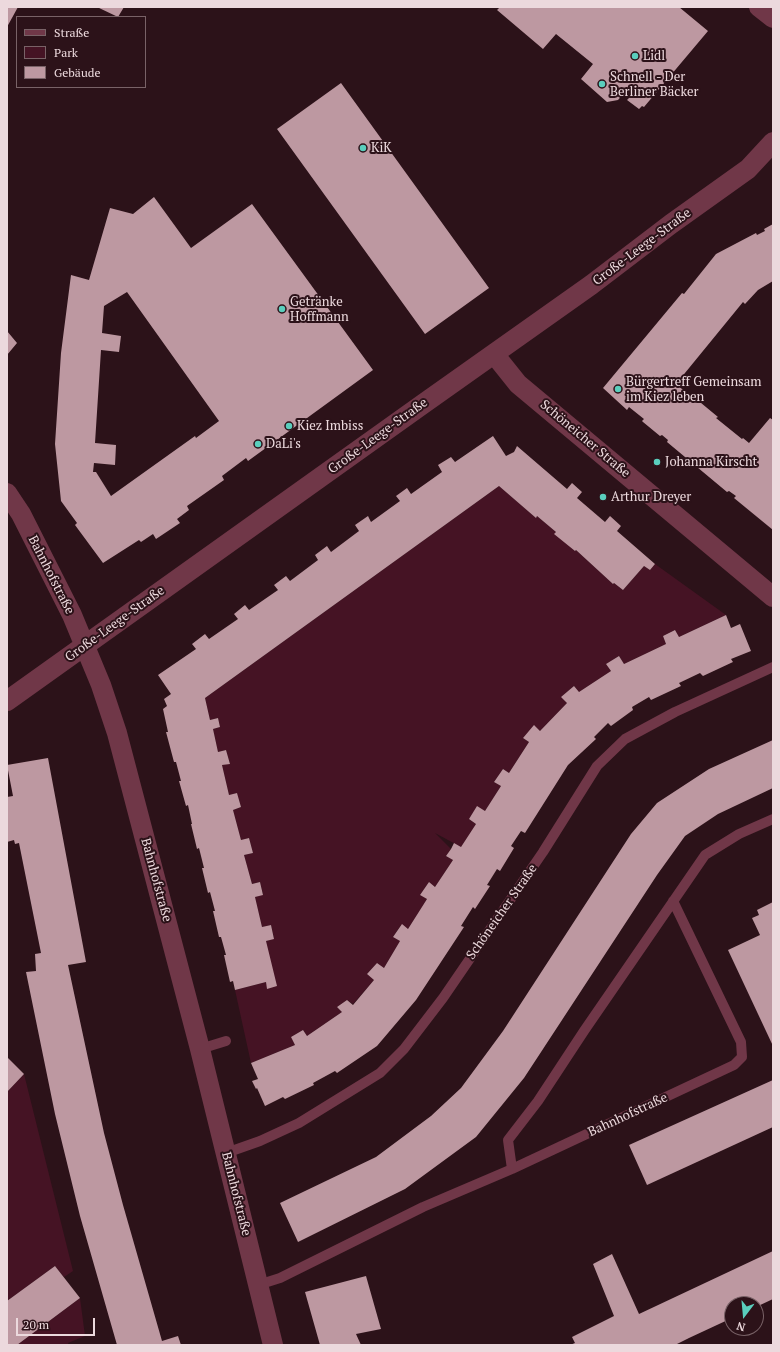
<!DOCTYPE html>
<html>
<head>
<meta charset="utf-8">
<style>
  body { margin:0 }
  #map { position:relative; width:780px; height:1352px; overflow:hidden; background:#2c1219; font-family:"PT Serif",serif }
  canvas { display:block }
  .frame { position:absolute; inset:0; border:8px solid #ecd9dd; pointer-events:none }
  .legend { position:absolute; left:16px; top:16px; width:130px; height:72px; box-sizing:border-box; background:#2c1219; border:1px solid #796267; margin:0; padding:5px 7px; list-style:none; font-size:12px; color:#ecd9dd }
  .legend li { display:flex; align-items:center; gap:8px; height:20px }
  .legend b { width:20px; border:1px solid #796267 }
  .north { position:absolute; left:724px; top:1296px; width:40px; height:40px; box-sizing:border-box; background:#2c1219; border:1px solid #796267; border-radius:50%; rotate:196deg; font-size:11px; font-weight:700; line-height:16px; text-align:center; color:#ecd9dd }
  .north::after { content:''; display:block; margin:auto; width:14px; height:18px; background:#5acebd; clip-path:polygon(50% 0,100% 100%,50% 72%,0 100%) }
  .scale { position:absolute; left:16px; top:1318px; width:79px; height:18px; box-sizing:border-box; border:2px solid #ecd9dd; border-top:0; padding-left:5px; font-size:12px; line-height:14px; white-space:nowrap; color:#ecd9dd; -webkit-text-stroke:3px #2c1219; paint-order:stroke }
</style>
</head>
<body>
<div id="map">
<canvas width="780" height="1352"></canvas>
<div class="frame"></div>
<ul class="legend">
<li><b style="height:5px;background:#703748"></b>Straße</li>
<li><b style="height:11px;background:#451324"></b>Park</li>
<li><b style="height:11px;background:#bd98a1"></b>Gebäude</li>
</ul>
<div class="north">N</div>
<div class="scale">20 m</div>
</div>
<script>
const c = document.querySelector('canvas').getContext('2d');
c.lineJoin = 'round';
function fillPath(path, color) {
  c.fillStyle = color;
  c.fill(path, 'evenodd');
}
function toPath(rows) {
  const path = new Path2D();
  for (const r of rows) {
    path.moveTo(r[0], r[1]);
    for (let i = 2; i < r.length; i += 2) path.lineTo(r[i], r[i + 1]);
  }
  return path;
}
function trace(path, color, width, dash) {
  c.strokeStyle = color;
  c.lineWidth = width;
  c.lineCap = dash ? 'butt' : 'round';
  c.setLineDash(dash || []);
  c.stroke(path);
}
function label(font, color, halo, rows, align = 'center') {
  c.font = font + ' "PT Serif",serif';
  c.lineWidth = 4;
  c.setLineDash([]);
  c.textBaseline = 'middle';
  c.strokeStyle = halo;
  c.fillStyle = color;
  for (const [text, x, y, turn = 0] of rows) {
    c.save();
    c.translate(x, y);
    c.rotate((+turn || 0) * Math.PI / 180);
    c.textAlign = isNaN(turn) ? turn : align;
    if (halo) c.strokeText(text, 0, 0);
    c.fillText(text, 0, 0);
    c.restore();
  }
}
fillPath(toPath([
  [499,486,535,517,537,516,556,532,555,534,575,551,576,550,613,584,614,583,623,590,644,566,650,570,655,564,726,615,679,637,675,630,663,636,666,644,624,664,619,656,606,664,611,671,579,692,574,686,561,697,567,703,540,731,534,726,523,738,529,742,509,773,503,769,494,782,501,786,485,811,477,807,469,819,476,824,461,847,435,833,451,849,446,856,453,860,435,887,429,882,420,895,427,899,408,929,401,925,393,937,400,941,384,968,377,963,367,974,374,980,353,1004,347,1000,337,1007,342,1012,307,1036,303,1030,291,1037,295,1045,251,1063,235,990,266,982,268,989,266,941,274,938,271,925,262,927,255,897,263,894,260,882,252,884,244,855,253,853,249,838,241,840,233,810,241,807,237,793,229,795,222,765,230,763,228,757,226,750,218,752,213,729,220,727,218,718,210,720,205,698],
  [24,1074,73,1271,64,1277,55,1266,7,1301,7,1092],
  [80,1298,85,1336,68,1343,69,1345,17,1345]
]), '#451324');
fillPath(toPath([
  [7,7,18,7,7,27],
  [97,7,124,7,118,17],
  [500,7,679,7,708,31,644,107,642,106,639,109,627,100,631,96,626,91,618,100,607,102,581,79,593,64,556,34,543,49,497,10],
  [341,83,489,288,425,334,277,129],
  [154,197,191,248,252,204,373,370,248,461,246,458,222,476,224,480,187,506,189,510,177,519,180,523,156,539,153,534,141,542,139,540,103,563,75,525,77,523,61,501,55,444,61,353,71,275,89,280,110,208,133,214],
  [127,292,219,421,196,438,195,436,111,496,96,472,93,472,94,463,115,465,116,445,95,443,101,350,119,352,121,336,102,333,104,306],
  [773,224,773,281,758,290,745,304,743,302,676,384,688,394,689,393,718,417,716,418,742,439,743,438,749,443,770,418,773,420,773,530,734,498,736,496,729,491,727,492,667,442,668,440,662,435,660,436,643,422,642,421,644,419,629,407,627,410,603,388,682,293,684,294,716,254,756,233,757,235,765,231,764,229],
  [7,331,17,343,7,355],
  [493,436,506,456,514,452,517,446,567,489,572,483,582,492,577,498,605,522,610,516,621,526,617,531,655,564,650,570,644,566,623,590,614,583,613,584,576,550,575,551,554,534,556,532,537,516,536,518,499,486,205,698,210,720,218,718,220,727,213,729,218,752,226,750,230,764,222,765,229,795,237,793,241,807,233,810,241,840,249,838,253,853,244,855,252,884,260,882,263,895,255,897,262,927,271,925,274,939,266,941,277,986,267,989,266,982,235,990,233,981,230,982,224,955,226,955,221,937,219,937,213,911,215,911,210,892,208,893,202,868,204,868,199,848,197,849,191,824,192,824,188,805,186,806,179,781,181,781,176,762,174,762,166,732,168,732,163,709,167,706,164,699,171,694,158,675,196,649,192,644,205,634,209,639,238,619,234,614,245,605,249,610,278,590,274,585,286,576,290,581,318,560,315,555,327,546,331,552,359,531,355,525,368,516,371,522,400,501,396,496,407,488,411,494,442,472,438,465,451,457,455,462],
  [726,615,731,628,740,624,751,651,731,659,733,662,703,676,700,673,679,683,681,686,651,700,649,697,632,707,633,710,611,726,608,723,594,737,596,739,568,765,525,833,521,831,511,846,514,848,500,871,497,869,487,885,490,886,475,909,473,907,461,926,464,927,416,1000,377,1046,337,1073,335,1071,313,1083,314,1085,285,1099,283,1097,265,1106,257,1088,256,1089,252,1081,258,1079,251,1063,295,1045,291,1037,303,1030,307,1036,342,1012,337,1007,347,1000,353,1005,374,980,367,974,377,963,384,968,400,941,393,937,402,924,408,929,427,899,420,895,429,882,435,887,453,860,446,856,451,849,454,843,461,847,476,824,469,819,477,806,485,811,501,786,494,782,503,769,509,773,529,742,523,738,534,725,540,731,567,703,561,697,574,686,579,692,611,671,606,664,619,656,624,664,666,644,663,636,675,630,679,637],
  [773,740,773,788,718,814,685,836,657,875,524,1078,476,1137,405,1189,298,1242,280,1203,376,1157,431,1116,461,1088,503,1031,631,834,657,803,709,769],
  [48,758,86,962,68,965,104,1133,123,1205,162,1341,178,1336,181,1345,117,1345,80,1216,55,1114,26,972,36,971,35,954,41,953,19,843,15,844,14,840,7,842,7,802,8,802,7,797,13,796,7,765],
  [773,902,773,1046,728,950,760,935,752,918,759,915,757,910],
  [7,1057,24,1074,7,1092],
  [773,1080,773,1127,647,1185,629,1145],
  [773,1251,773,1299,756,1307,756,1304,732,1304,732,1318,689,1338,675,1345,570,1345,575,1343,572,1337,614,1316,593,1264,612,1254,639,1314],
  [55,1266,80,1298,17,1345,7,1345,7,1301],
  [366,1276,381,1329,356,1334,361,1345,320,1345,305,1292]
]), '#bd98a1');
trace(toPath([
  [200,1049,226,1041],
  [226,1153,260,1141,299,1123,380,1073,404,1049,443,998,543,852,597,766,625,739,675,712,773,667],
  [512,1169,734,1065,742,1057,741,1042,673,901],
  [258,1285,280,1278,423,1207,512,1169,508,1140,538,1101,584,1031,705,855,739,834,773,819]
]), '#703748', 10);
trace(toPath([
  [759,7,773,18],
  [494,354,518,384,773,597],
  [7,493,21,514,72,615,101,685,117,733,200,1049,273,1345],
  [7,701,423,404,591,285,671,224,748,169,773,142]
]), '#703748', 20);
for (const [x, y, r, color] of [
  [635,56,4,"#5acebd"],
  [602,84,4,"#5acebd"],
  [363,148,4,"#5acebd"],
  [282,309,4,"#5acebd"],
  [618,389,4,"#5acebd"],
  [289,426,4,"#5acebd"],
  [258,444,4,"#5acebd"],
  [657,462,4,"#5acebd"],
  [603,497,4,"#5acebd"]
]) {
  const dot = new Path2D();
  dot.arc(x, y, r, 0, 2 * Math.PI);
  c.fillStyle = color;
  c.fill(dot);
  trace(dot, '#2c1219', 1.5);
}
label('13px', '#ecd9dd', '#2c1219', [
  ["Lidl",643,56],
  ["Schnell - Der",610,77],
  ["Berliner Bäcker",610,92],
  ["KiK",371,148],
  ["Getränke",290,302],
  ["Hoffmann",290,317],
  ["Bürgertreff Gemeinsam",626,382],
  ["im Kiez leben",626,397],
  ["Kiez Imbiss",297,426],
  ["DaLi's",266,444],
  ["Johanna Kirscht",665,462],
  ["Arthur Dreyer",611,497]
], 'left');
label('13px', '#ecd9dd', '#2c1219', [
  ["Große-Leege-Straße",642,247,-37],
  ["Große-Leege-Straße",378,436,-36],
  ["Schöneicher Straße",585,439,40],
  ["Bahnhofstraße",51,575,63],
  ["Große-Leege-Straße",115,624,-36],
  ["Bahnhofstraße",156,880,75],
  ["Schöneicher Straße",502,912,-55],
  ["Bahnhofstraße",628,1115,-25],
  ["Bahnhofstraße",236,1194,76]
]);
</script>
</body>
</html>
